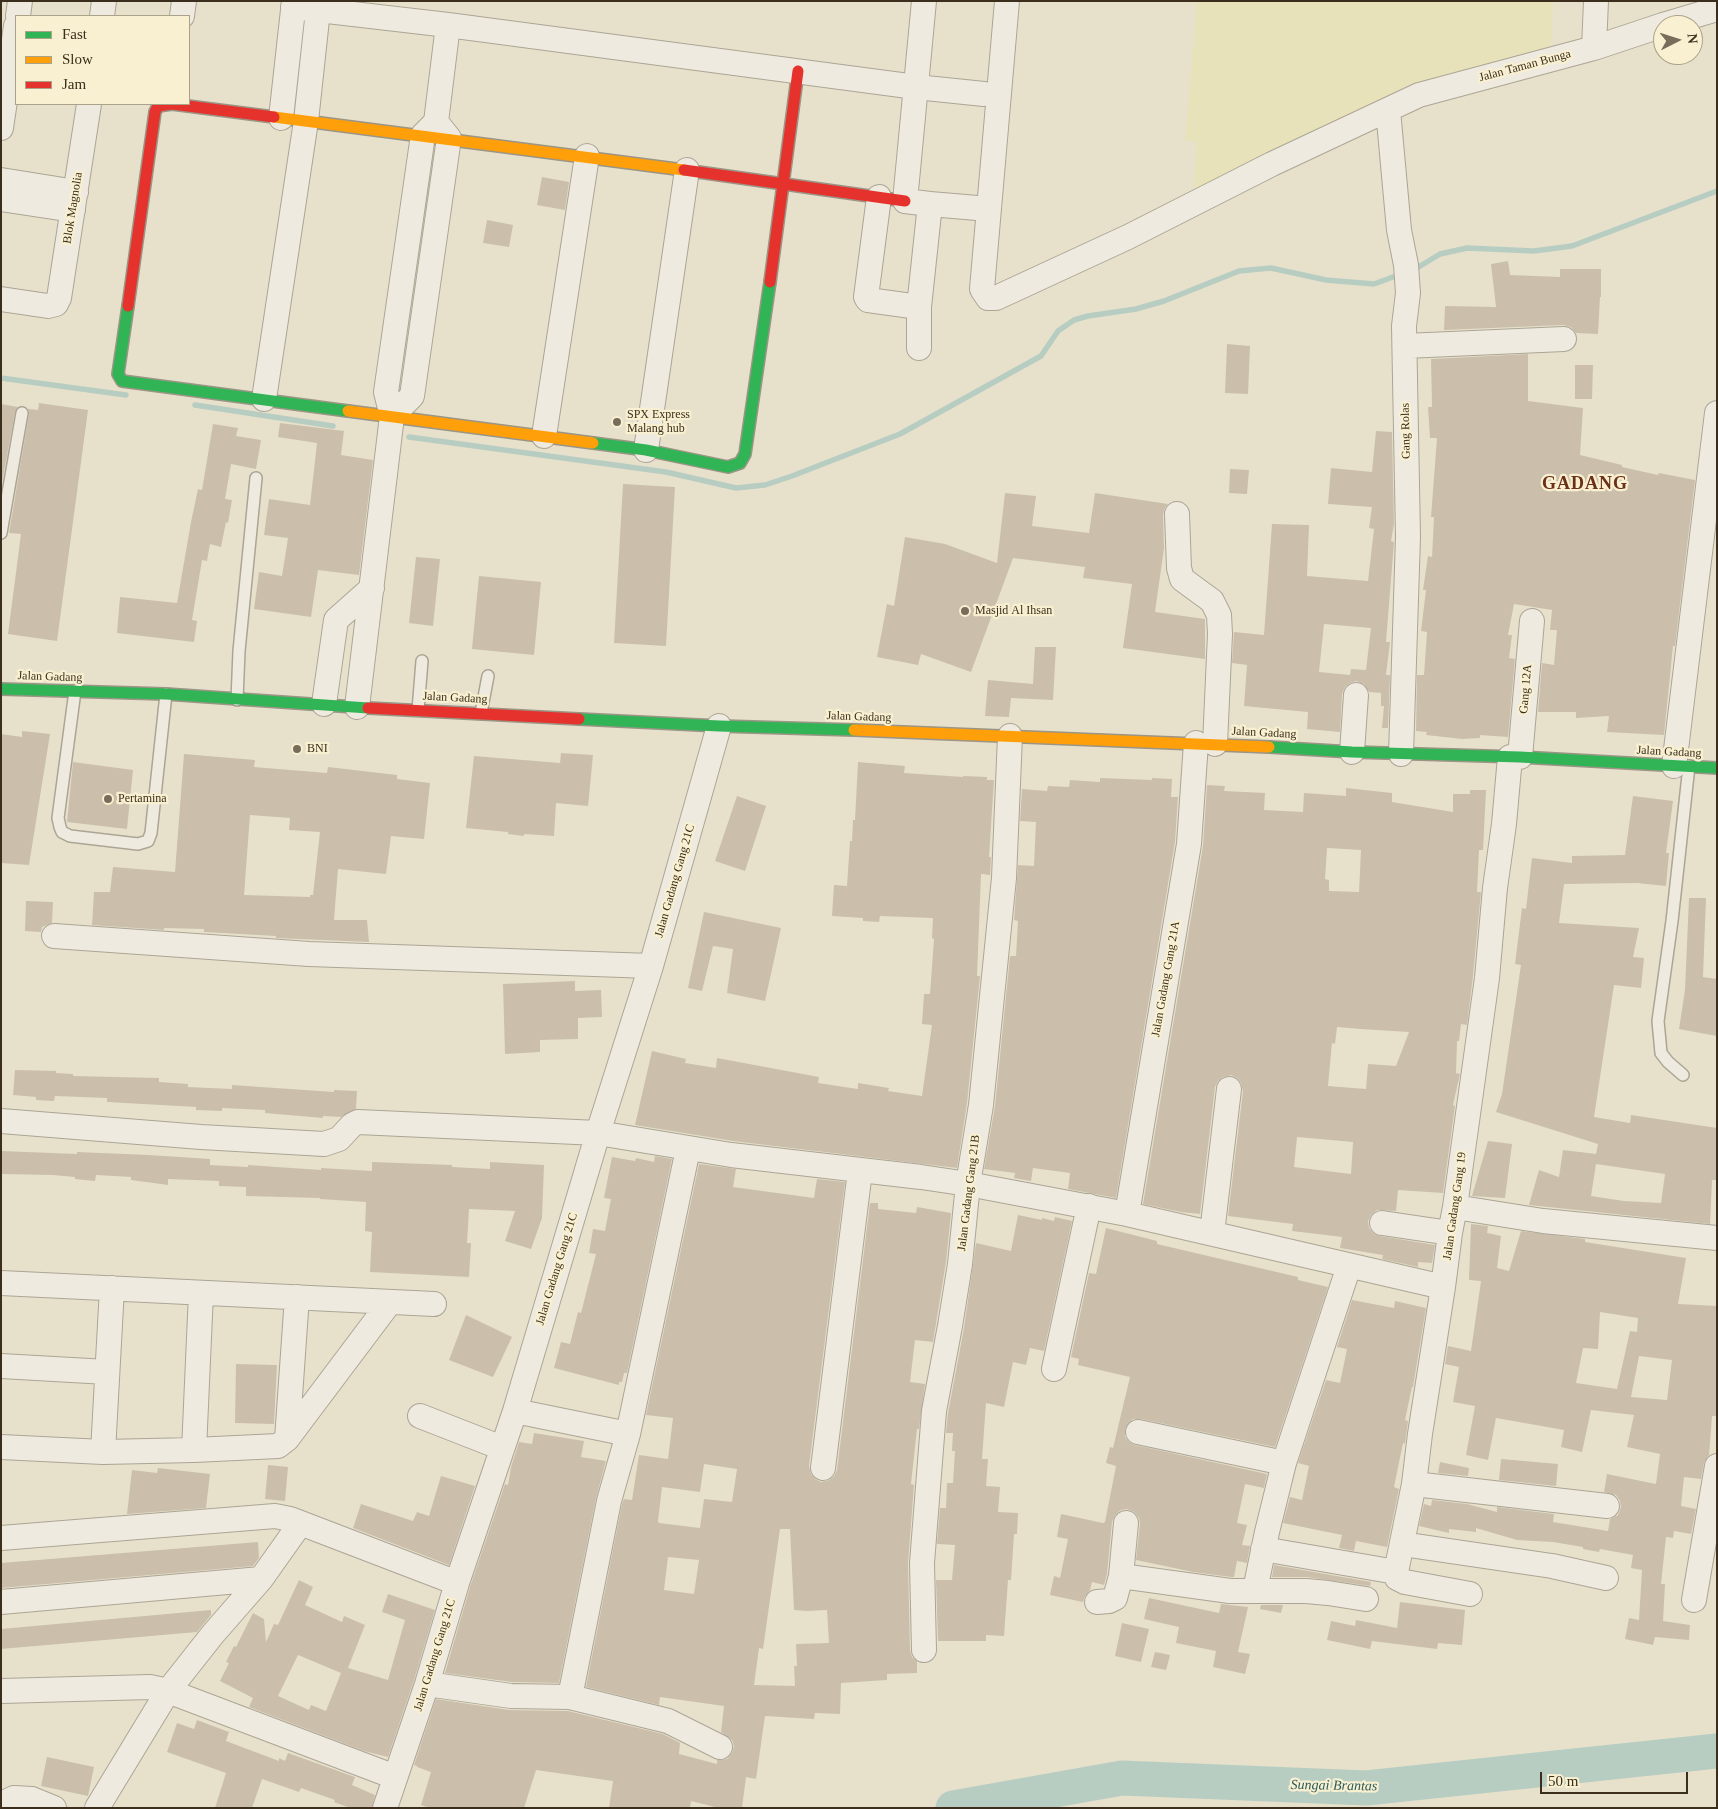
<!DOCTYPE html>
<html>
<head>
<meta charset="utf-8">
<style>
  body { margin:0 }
  #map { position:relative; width:1718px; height:1809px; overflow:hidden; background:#e7e1cc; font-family:"Times New Roman",serif }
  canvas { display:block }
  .frame { position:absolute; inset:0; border:2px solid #3b2e1c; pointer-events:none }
  .legend { position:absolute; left:15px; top:15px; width:175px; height:90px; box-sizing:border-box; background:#f8f0d1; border:1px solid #aca289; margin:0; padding:6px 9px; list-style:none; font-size:15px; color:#3b2e1c }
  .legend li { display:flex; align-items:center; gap:10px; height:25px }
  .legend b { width:25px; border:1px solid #aca289 }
  .north { position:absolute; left:1653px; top:15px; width:50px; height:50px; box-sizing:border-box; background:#f8f0d1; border:1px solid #aca289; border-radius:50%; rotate:85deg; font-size:14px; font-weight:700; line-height:20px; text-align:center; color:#3b2e1c }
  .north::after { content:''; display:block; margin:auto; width:18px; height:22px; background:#776d5a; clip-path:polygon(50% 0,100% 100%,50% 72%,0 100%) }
  .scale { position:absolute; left:1540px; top:1772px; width:148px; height:22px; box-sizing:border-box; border:2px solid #3b2e1c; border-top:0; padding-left:6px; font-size:15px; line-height:18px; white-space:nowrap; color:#3b2e1c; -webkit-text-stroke:4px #f8f0d1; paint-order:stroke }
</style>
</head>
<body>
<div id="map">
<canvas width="1718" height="1809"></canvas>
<div class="frame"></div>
<ul class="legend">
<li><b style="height:6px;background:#30b455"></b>Fast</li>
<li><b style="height:6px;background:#ff9f0a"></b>Slow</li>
<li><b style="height:6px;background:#e5322d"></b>Jam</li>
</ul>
<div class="north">N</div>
<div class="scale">50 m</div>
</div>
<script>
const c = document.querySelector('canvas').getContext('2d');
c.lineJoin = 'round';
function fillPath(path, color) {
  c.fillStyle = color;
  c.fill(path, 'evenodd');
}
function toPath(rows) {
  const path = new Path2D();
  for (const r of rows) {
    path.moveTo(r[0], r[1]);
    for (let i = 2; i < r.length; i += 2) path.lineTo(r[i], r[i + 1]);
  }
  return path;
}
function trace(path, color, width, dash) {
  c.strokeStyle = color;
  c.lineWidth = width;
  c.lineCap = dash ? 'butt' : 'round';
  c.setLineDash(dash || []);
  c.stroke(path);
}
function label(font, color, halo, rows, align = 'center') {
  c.font = font + ' "Times New Roman",serif';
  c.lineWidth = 4.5;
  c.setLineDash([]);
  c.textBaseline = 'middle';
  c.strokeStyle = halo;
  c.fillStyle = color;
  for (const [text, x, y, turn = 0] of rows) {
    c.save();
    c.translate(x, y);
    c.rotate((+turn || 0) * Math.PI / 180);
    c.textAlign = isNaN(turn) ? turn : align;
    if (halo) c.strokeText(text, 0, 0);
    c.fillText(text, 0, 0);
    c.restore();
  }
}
fillPath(toPath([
  [1197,1,1553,1,1551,50,1407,86,1193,195,1197,141,1185,141]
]), '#e8e2bb');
trace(toPath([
  [1412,271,1440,254,1467,248,1534,251,1572,246,1717,191],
  [1,378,126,395],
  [195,405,333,426],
  [409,437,666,472,736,488,765,485,792,476,900,434,1041,356,1058,331,1074,320,1088,316,1136,309,1164,301,1239,271,1271,268,1326,280,1374,284,1401,274]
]), '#b8cdc2', 5.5);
trace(toPath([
  [953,1808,1122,1778,1366,1788,1717,1751]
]), '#b8cdc2', 35);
fillPath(toPath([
  [542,177,569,182,565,210,537,205],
  [487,220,513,225,509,247,483,243],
  [1508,261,1510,275,1560,277,1560,269,1601,269,1601,297,1600,297,1598,334,1576,333,1571,327,1563,325,1444,330,1445,306,1496,307,1491,264],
  [1227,344,1250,346,1248,394,1225,393],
  [1528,354,1528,401,1583,408,1580,455,1622,465,1622,467,1658,475,1659,473,1695,480,1675,646,1673,646,1664,735,1607,732,1609,716,1576,718,1576,712,1538,712,1542,663,1554,665,1557,630,1550,630,1552,610,1514,604,1508,635,1512,635,1509,658,1515,659,1508,737,1480,735,1480,738,1462,739,1426,735,1427,732,1416,731,1417,675,1424,675,1427,632,1421,631,1426,590,1423,590,1428,556,1432,557,1434,517,1431,517,1437,438,1430,438,1428,407,1432,407,1431,359],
  [1575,365,1593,365,1592,399,1575,399],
  [39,403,88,410,57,641,8,634,21,534,9,533,29,414,28,409,38,410],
  [1,404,18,407,15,412,1,488],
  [280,423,344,431,341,455,373,460,359,575,318,570,311,617,254,609,259,572,282,576,288,538,264,535,269,499,310,505,317,443,278,437],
  [213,424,238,428,236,436,261,440,256,469,231,464,225,499,232,500,228,523,226,522,221,547,210,544,207,561,202,560,192,620,197,621,194,642,117,633,120,597,177,603,191,522,198,489,202,490],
  [1376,431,1392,432,1394,524,1391,541,1394,542,1386,642,1390,642,1386,675,1390,675,1388,728,1382,728,1384,706,1381,706,1381,693,1369,692,1364,684,1356,681,1350,683,1345,687,1342,694,1340,732,1307,729,1308,712,1244,706,1247,665,1232,663,1234,632,1264,635,1272,524,1309,525,1307,576,1368,581,1374,529,1369,528,1372,507,1328,504,1331,468,1372,472],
  [1324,624,1371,628,1366,670,1351,669,1350,675,1319,672],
  [1230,469,1249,470,1247,494,1229,493],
  [623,484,675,487,666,646,614,643],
  [1005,493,1036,496,1032,526,1089,533,1095,493,1168,504,1165,508,1163,514,1164,548,1155,612,1205,619,1205,659,1123,648,1132,584,1083,578,1085,567,1013,558,971,672,921,654,918,665,877,657,887,604,894,606,905,537,945,544,997,563],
  [416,557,440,559,433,626,409,623],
  [479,576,541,582,534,655,472,649],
  [1035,647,1056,647,1053,700,1011,698,1009,717,985,716,988,680,1033,684],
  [22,731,50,734,29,865,1,863,1,734,22,737],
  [561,753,593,755,588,806,556,803,554,836,524,834,524,836,508,834,508,832,466,828,474,756,560,763],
  [184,754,255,760,254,767,327,773,328,767,397,775,397,779,430,783,424,839,391,836,386,874,338,869,334,920,367,920,369,942,276,938,276,936,204,932,204,929,164,928,164,930,92,925,94,892,110,892,113,867,175,872],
  [250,815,290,818,289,830,320,832,313,895,310,895,310,897,278,896,244,895],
  [73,762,133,770,127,829,67,822],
  [858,762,905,766,904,773,963,777,963,776,987,777,987,780,994,780,989,857,991,857,990,875,981,874,977,976,980,976,967,1103,957,1168,733,1141,635,1125,652,1051,686,1059,685,1063,716,1068,717,1058,819,1077,818,1083,858,1089,858,1083,889,1088,888,1091,922,1096,932,1025,922,1024,924,994,930,994,934,939,932,938,933,918,880,916,879,922,863,921,863,918,832,916,834,885,847,886,850,841,852,841,853,820,855,820],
  [1100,778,1152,780,1152,778,1172,779,1171,797,1178,797,1175,842,1116,1198,1068,1189,1070,1173,1033,1168,1031,1181,1014,1178,1015,1173,984,1169,995,1106,1010,956,1016,956,1018,921,1014,920,1018,865,1034,866,1036,822,1020,821,1022,789,1047,791,1048,786,1069,787,1070,780,1100,782],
  [1207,785,1225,786,1224,791,1265,793,1264,810,1303,812,1304,793,1346,796,1346,788,1392,793,1392,802,1453,812,1453,794,1470,794,1470,790,1486,790,1483,850,1479,850,1477,892,1481,892,1473,976,1467,1025,1461,1024,1459,1041,1457,1041,1456,1073,1460,1074,1453,1105,1455,1106,1443,1193,1398,1190,1396,1211,1377,1210,1371,1215,1368,1221,1369,1228,1374,1234,1380,1236,1435,1245,1432,1263,1418,1262,1418,1267,1382,1259,1383,1255,1340,1248,1342,1237,1292,1231,1293,1224,1228,1216,1243,1091,1241,1083,1237,1078,1231,1075,1223,1077,1218,1081,1215,1087,1200,1214,1181,1212,1143,1204,1203,846],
  [1327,848,1361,850,1359,892,1329,891,1329,880,1325,879],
  [1337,1027,1361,1029,1409,1032,1396,1066,1368,1064,1366,1089,1328,1086,1332,1043,1335,1044],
  [1297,1137,1353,1142,1351,1174,1294,1167],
  [737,796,766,806,745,871,715,861],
  [1633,796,1673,801,1666,853,1669,853,1666,886,1637,883,1564,884,1559,923,1639,928,1633,957,1644,958,1641,988,1614,985,1594,1117,1630,1123,1631,1115,1717,1128,1717,1180,1712,1180,1710,1224,1529,1205,1539,1170,1559,1177,1563,1150,1596,1154,1598,1144,1496,1112,1502,1094,1521,965,1515,964,1522,908,1526,909,1532,858,1572,863,1572,856,1625,855],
  [1596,1164,1665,1174,1661,1203,1624,1201,1591,1196],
  [1689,898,1706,898,1703,977,1717,979,1717,1036,1679,1029,1685,990],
  [26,901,53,902,52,923,42,927,41,932,25,931],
  [704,912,781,928,765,1001,727,993,733,949,713,946,702,991,688,988],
  [575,981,575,991,601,990,602,1017,578,1018,578,1039,540,1040,540,1052,505,1054,503,984],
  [15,1070,56,1071,56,1073,73,1074,73,1076,159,1078,159,1082,188,1084,188,1087,232,1089,232,1085,334,1092,334,1090,357,1091,356,1109,341,1117,323,1116,323,1118,265,1113,265,1110,222,1108,222,1111,196,1110,196,1107,107,1102,107,1098,55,1096,54,1101,36,1100,36,1097,13,1095],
  [1488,1141,1512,1144,1505,1198,1472,1196],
  [1,1151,77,1154,77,1152,149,1155,210,1159,210,1165,248,1167,248,1165,321,1170,321,1168,372,1171,372,1162,452,1165,452,1167,490,1169,490,1162,544,1165,542,1218,531,1249,505,1241,515,1211,469,1209,467,1243,471,1243,469,1277,370,1272,372,1232,365,1231,366,1202,320,1199,320,1198,246,1196,246,1187,219,1186,219,1181,168,1179,168,1185,131,1180,131,1177,96,1175,95,1181,75,1179,75,1177,53,1175,1,1174],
  [655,1156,672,1159,627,1373,624,1373,622,1382,619,1382,619,1385,554,1368,561,1342,570,1344,578,1312,581,1313,596,1254,589,1253,593,1229,605,1231,611,1199,604,1198,612,1157,635,1161,636,1158,654,1162],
  [699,1164,736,1169,733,1187,814,1198,817,1179,845,1182,809,1466,811,1474,815,1479,821,1482,829,1480,834,1476,837,1470,870,1203,878,1203,878,1209,916,1213,917,1207,951,1213,946,1262,933,1342,915,1340,910,1382,925,1384,919,1429,917,1429,911,1484,914,1485,908,1563,910,1650,912,1657,917,1661,917,1673,887,1674,887,1680,841,1683,840,1714,815,1713,814,1719,765,1716,756,1779,746,1777,742,1808,719,1808,691,1801,690,1808,609,1808,613,1781,536,1770,524,1808,430,1808,421,1805,431,1772,417,1767,417,1766,414,1765,436,1699,509,1710,568,1711,663,1734,680,1743,679,1754,717,1764,717,1760,727,1759,732,1753,734,1746,732,1740,721,1732,724,1706,660,1697,659,1705,586,1687,622,1504,624,1499,632,1500,639,1455,668,1459,673,1418,646,1415],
  [704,1464,737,1469,732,1502,704,1499,700,1528,659,1523,658,1521,662,1487,700,1492],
  [780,1529,790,1529,794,1610,807,1611,827,1610,829,1643,796,1644,797,1666,794,1666,795,1686,754,1685,759,1648,763,1649],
  [668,1557,699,1560,694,1594,664,1590],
  [1018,1215,1042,1220,1042,1218,1054,1221,1055,1217,1072,1221,1044,1351,1030,1348,1026,1365,1013,1362,1004,1407,986,1403,982,1459,988,1459,986,1486,1000,1487,998,1512,1018,1513,1017,1534,1014,1534,1011,1580,1008,1580,1004,1636,986,1635,986,1641,938,1641,936,1580,952,1580,955,1545,937,1544,940,1508,946,1508,947,1483,953,1483,955,1451,952,1451,953,1433,946,1433,948,1413,964,1328,976,1243,1011,1251],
  [1471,1224,1488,1226,1487,1233,1501,1236,1497,1268,1509,1271,1521,1231,1585,1239,1585,1242,1686,1258,1678,1304,1717,1306,1717,1416,1712,1416,1709,1455,1704,1463,1701,1479,1684,1477,1681,1506,1696,1509,1691,1534,1674,1531,1673,1538,1666,1537,1661,1584,1665,1584,1663,1621,1690,1625,1689,1640,1655,1637,1653,1645,1625,1639,1629,1618,1639,1620,1642,1570,1631,1568,1633,1555,1600,1549,1599,1552,1583,1549,1583,1547,1553,1542,1517,1540,1476,1528,1476,1532,1449,1529,1449,1533,1419,1526,1424,1504,1431,1506,1432,1500,1467,1504,1497,1512,1497,1507,1554,1514,1553,1522,1608,1531,1610,1519,1618,1515,1621,1507,1620,1501,1616,1495,1604,1492,1607,1474,1656,1484,1660,1454,1627,1447,1634,1415,1591,1410,1582,1452,1561,1447,1564,1430,1496,1418,1488,1460,1466,1455,1475,1406,1453,1402,1459,1367,1445,1364,1448,1346,1471,1351,1481,1281,1469,1280],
  [1600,1312,1638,1318,1637,1332,1630,1331,1617,1389,1576,1383,1583,1348,1598,1349],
  [1639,1356,1672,1360,1667,1400,1631,1397],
  [1106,1228,1157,1241,1157,1244,1298,1277,1298,1280,1328,1287,1275,1447,1141,1419,1133,1419,1128,1423,1125,1429,1125,1437,1129,1442,1135,1445,1267,1474,1264,1488,1245,1484,1237,1523,1247,1525,1242,1545,1250,1546,1247,1563,1237,1561,1234,1577,1231,1577,1193,1572,1136,1560,1140,1524,1139,1518,1134,1512,1127,1509,1121,1510,1115,1515,1112,1522,1107,1574,1104,1585,1092,1582,1090,1590,1085,1596,1083,1602,1050,1595,1054,1576,1060,1578,1068,1539,1057,1537,1061,1514,1103,1523,1105,1522,1116,1466,1106,1463,1110,1447,1113,1448,1130,1377,1078,1365,1079,1359,1071,1357,1089,1273,1096,1274],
  [1352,1300,1394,1308,1395,1301,1426,1308,1413,1387,1412,1387,1405,1420,1408,1421,1405,1444,1403,1443,1394,1487,1399,1489,1387,1547,1356,1541,1354,1551,1339,1548,1342,1535,1283,1523,1290,1497,1302,1500,1309,1466,1298,1463,1326,1380,1340,1383,1347,1349,1337,1347],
  [466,1315,512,1337,493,1377,449,1360],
  [236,1364,277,1365,274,1424,235,1423],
  [534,1433,584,1441,581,1457,606,1461,596,1498,559,1683,512,1682,445,1673,470,1587,505,1484,508,1485,511,1467,519,1442,532,1444],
  [1501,1459,1558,1464,1556,1486,1499,1480],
  [1440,1462,1469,1468,1468,1476,1438,1473],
  [268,1465,288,1467,285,1501,265,1499],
  [158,1468,210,1474,206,1508,127,1514,132,1470,157,1473],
  [441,1476,475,1486,449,1565,353,1528,361,1504,413,1521,417,1512,429,1516],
  [258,1542,259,1558,253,1566,1,1588,1,1563],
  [1274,1565,1371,1582,1370,1586,1307,1577,1272,1577],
  [299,1580,313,1587,305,1605,342,1622,344,1616,365,1625,348,1668,388,1680,405,1620,382,1612,388,1594,435,1610,414,1680,388,1757,364,1751,249,1707,253,1698,220,1681,229,1663,226,1662,234,1646,236,1647,253,1613,264,1619,266,1642,274,1624,278,1625],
  [298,1655,341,1673,326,1711,311,1705,309,1710,278,1696],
  [1149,1598,1219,1613,1221,1604,1248,1607,1238,1652,1250,1654,1245,1674,1213,1667,1216,1651,1176,1643,1179,1627,1144,1619],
  [1400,1602,1465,1610,1462,1645,1438,1643,1437,1649,1372,1641,1370,1649,1327,1640,1331,1621,1355,1626,1356,1620,1397,1628],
  [1261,1605,1283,1605,1281,1613,1260,1609],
  [211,1610,211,1615,197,1632,1,1649,1,1629],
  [1122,1623,1149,1629,1141,1662,1115,1656],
  [1155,1652,1170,1655,1166,1670,1151,1667],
  [197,1720,229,1732,226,1741,279,1761,279,1758,285,1761,288,1753,355,1777,352,1785,375,1795,372,1808,350,1808,334,1802,335,1800,301,1788,299,1792,262,1779,252,1808,215,1808,226,1773,167,1752,177,1723,194,1729],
  [47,1757,94,1767,88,1796,41,1786]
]), '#cbbfac');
const lane = toPath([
  [1,533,22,413],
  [75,691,58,818,60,827,62,832,70,836,138,844,148,841,151,833,166,694],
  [237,700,239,651,256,478],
  [418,710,422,661],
  [481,713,488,676],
  [1683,1075,1668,1062,1661,1053,1658,1021,1672,921,1689,766]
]);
const street = toPath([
  [1007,1,982,289,988,298,996,298,1128,237,1272,164,1419,95,1594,48,1663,25],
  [293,7,448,25,916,87,984,94],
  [18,16,20,1],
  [102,16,104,1],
  [182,16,184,1],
  [1663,25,1717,9],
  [1594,48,1596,1],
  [1388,110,1399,230,1406,265,1408,293,1404,326,1408,537,1401,754],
  [281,118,294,1],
  [1,128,16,26],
  [1,180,76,192],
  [879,197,866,297,868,300,919,307],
  [1,199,73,210],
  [930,204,977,208],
  [1,299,48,306,56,304,59,298,89,104],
  [1405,346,1564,339],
  [919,348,919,307,930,204,905,201,924,1],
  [264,399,306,121,318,10],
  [392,416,412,396,449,138,437,123],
  [544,436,587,156],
  [646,450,687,170],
  [1177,514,1179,568,1182,579,1212,601,1219,615,1220,634,1215,744],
  [324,704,336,620,372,588],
  [357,707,392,416,386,392,423,135,436,122,448,25],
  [1352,752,1356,695],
  [1520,757,1532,621],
  [1674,766,1717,413],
  [54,936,309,954,651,966],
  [1,1121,201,1137,324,1144,339,1139,352,1125,358,1122,598,1133,731,1155,921,1177,968,1184,1127,1214,1443,1287],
  [1455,1207,1543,1221,1717,1238],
  [1127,1214,1189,844,1196,743],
  [1382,1223,1450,1233],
  [1212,1233,1229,1089],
  [1,1283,434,1304],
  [1,1366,107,1372],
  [1054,1369,1089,1206],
  [515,1411,628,1434],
  [420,1416,502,1448],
  [1138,1432,1284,1463],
  [287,1439,297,1297],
  [1,1447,103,1452,112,1288],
  [194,1450,201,1293],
  [103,1452,194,1450,278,1446,287,1439,390,1302],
  [823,1468,860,1171],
  [1414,1484,1607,1506],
  [1,1538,275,1516,290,1519,457,1583],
  [1402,1544,1552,1566,1606,1578],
  [1263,1549,1396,1572],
  [1121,1576,1126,1523],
  [1255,1590,1267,1532,1284,1463,1349,1266],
  [1470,1594,1405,1582,1397,1578,1396,1572,1414,1484,1420,1434,1443,1287,1450,1233,1455,1207,1487,978,1495,888,1504,824,1510,757],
  [1694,1600,1717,1466],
  [1,1602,261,1579,300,1524],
  [1097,1602,1109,1601,1115,1598,1121,1576,1230,1591,1306,1591,1328,1593,1366,1599],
  [924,1650,922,1563,934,1411,950,1326,960,1264,968,1184,981,1105,1004,878,1010,736],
  [427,1684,511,1696,570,1697,668,1721,720,1747],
  [1,1691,150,1687,168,1691,213,1634,261,1579],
  [570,1697,609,1501,628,1434,688,1149],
  [1,1804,14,1798,32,1799,54,1808],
  [97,1808,168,1691,395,1777],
  [385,1808,427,1684,457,1583,515,1411,598,1133,651,966,719,726]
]);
const fast = toPath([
  [128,306,118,374,122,381,348,411],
  [593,443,646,450,728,467,740,463,745,454,770,282],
  [1,689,166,694,368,708],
  [579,719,719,726,854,730],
  [1269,747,1352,752,1520,757,1717,768]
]);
const slow = toPath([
  [274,117,684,170],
  [348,411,593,443],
  [854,730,1269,747]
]);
const jam = toPath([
  [684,170,905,201],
  [770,282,798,71],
  [128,306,155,112,158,106,172,104,274,117],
  [368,708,579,719]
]);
trace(lane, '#aca595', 14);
trace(street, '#aca595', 26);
trace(fast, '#9b9585', 14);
trace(slow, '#9b9585', 14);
trace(jam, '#9b9585', 14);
trace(lane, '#eeeadf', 11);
trace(street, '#eeeadf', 24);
trace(fast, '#30b455', 11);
trace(slow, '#ff9f0a', 11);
trace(jam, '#e5322d', 11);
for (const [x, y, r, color] of [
  [617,422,5,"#776d5a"],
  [965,611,5,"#776d5a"],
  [297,749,5,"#776d5a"],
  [108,799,5,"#776d5a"]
]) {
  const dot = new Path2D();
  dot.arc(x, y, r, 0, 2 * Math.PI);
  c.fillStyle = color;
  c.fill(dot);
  trace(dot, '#f8f0d1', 2);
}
label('12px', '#3b2e1c', '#f8f0d1', [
  ["Jalan Taman Bunga",1525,66,-15],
  ["Blok Magnolia",73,208,-81],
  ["Gang Rolas",1406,431,-91],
  ["Jalan Gadang",50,677,2],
  ["Gang 12A",1526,689,-85],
  ["Jalan Gadang",455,698,3],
  ["Jalan Gadang",859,717,2],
  ["Jalan Gadang",1264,733,3],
  ["Jalan Gadang",1669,752,3],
  ["Jalan Gadang Gang 21C",675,881,-74],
  ["Jalan Gadang Gang 21A",1166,979,-80],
  ["Jalan Gadang Gang 21B",969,1193,-83],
  ["Jalan Gadang Gang 19",1455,1206,-82],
  ["Jalan Gadang Gang 21C",557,1269,-73],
  ["Jalan Gadang Gang 21C",435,1655,-73]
]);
label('12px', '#3b2e1c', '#f8f0d1', [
  ["SPX Express",627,415],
  ["Malang hub",627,429],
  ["Masjid Al Ihsan",975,611],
  ["BNI",307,749],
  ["Pertamina",118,799]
], 'left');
label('italic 14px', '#2a5b5c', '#f8f0d1', [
  ["Sungai Brantas",1334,1786,1]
]);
c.letterSpacing = '1px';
label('bold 18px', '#6b3018', '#f8f0d1', [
  ["GADANG",1585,484]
]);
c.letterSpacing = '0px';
</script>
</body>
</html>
